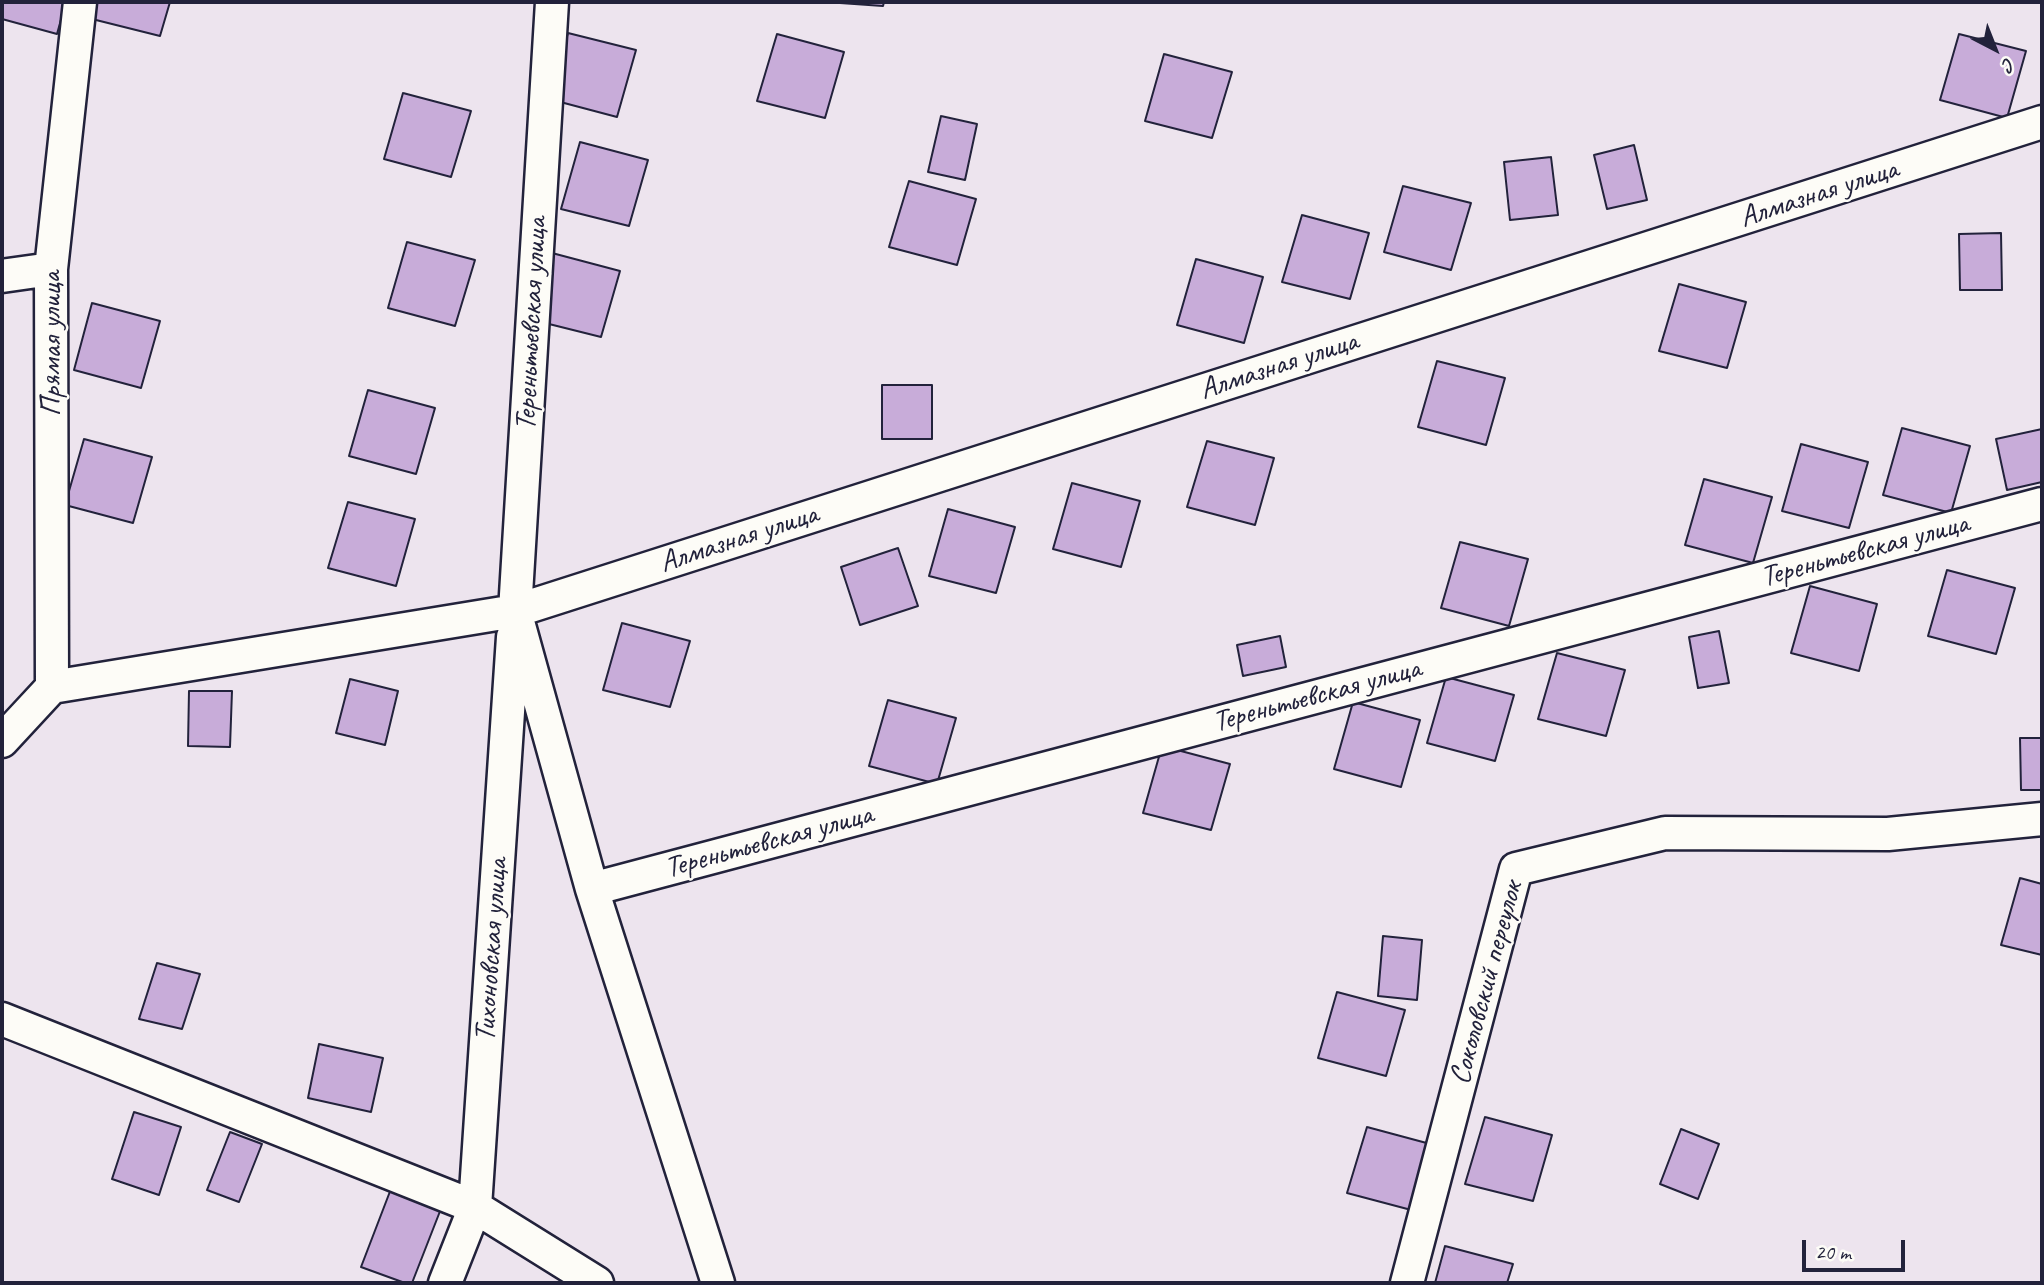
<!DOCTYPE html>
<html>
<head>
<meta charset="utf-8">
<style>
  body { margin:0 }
  #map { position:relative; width:2044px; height:1285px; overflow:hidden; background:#ede4ee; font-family:Caveat,sans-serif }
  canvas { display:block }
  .frame { position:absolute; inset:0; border:4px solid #22223b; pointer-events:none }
  .north { position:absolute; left:1960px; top:14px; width:70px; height:70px; -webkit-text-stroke:5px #fdfcf7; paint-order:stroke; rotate:138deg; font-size:19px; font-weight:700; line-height:28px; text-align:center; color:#22223b }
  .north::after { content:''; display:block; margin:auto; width:24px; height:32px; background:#22223b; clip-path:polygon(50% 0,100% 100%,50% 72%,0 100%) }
  .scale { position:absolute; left:1802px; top:1240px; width:103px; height:32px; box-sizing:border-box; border:4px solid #22223b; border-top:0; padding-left:9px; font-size:21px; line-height:24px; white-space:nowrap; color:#22223b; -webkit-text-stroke:5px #fdfcf7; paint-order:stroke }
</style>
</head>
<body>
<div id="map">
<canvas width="2044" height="1285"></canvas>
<div class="frame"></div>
<div class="north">С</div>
<div class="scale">20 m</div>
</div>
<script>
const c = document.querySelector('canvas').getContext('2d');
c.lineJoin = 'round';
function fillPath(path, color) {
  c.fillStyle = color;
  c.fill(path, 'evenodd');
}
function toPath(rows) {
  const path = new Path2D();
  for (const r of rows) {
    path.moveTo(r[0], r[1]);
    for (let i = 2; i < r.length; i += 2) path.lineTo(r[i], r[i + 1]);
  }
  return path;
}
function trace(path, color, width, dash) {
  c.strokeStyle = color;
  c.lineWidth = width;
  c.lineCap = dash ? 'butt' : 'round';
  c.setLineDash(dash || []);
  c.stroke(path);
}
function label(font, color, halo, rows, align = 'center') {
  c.font = font + ' Caveat,sans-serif';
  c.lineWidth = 5;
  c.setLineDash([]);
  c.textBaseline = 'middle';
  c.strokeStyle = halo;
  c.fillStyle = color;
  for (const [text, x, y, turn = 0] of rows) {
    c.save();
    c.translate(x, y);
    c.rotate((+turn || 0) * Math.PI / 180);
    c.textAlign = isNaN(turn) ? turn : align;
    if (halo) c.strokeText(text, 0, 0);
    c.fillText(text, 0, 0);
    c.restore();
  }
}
const building = toPath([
  [2,2,66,2,57,34,2,19,2,2],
  [97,2,170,2,160,36,92,19,97,2],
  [840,2,884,2,883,6,840,3,840,2],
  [568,33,636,50,617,117,549,99,568,33],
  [777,34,844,52,825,118,757,101,777,34],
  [1959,34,2026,51,2007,118,1940,100,1959,34],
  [1164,54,1232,72,1212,138,1145,121,1164,54],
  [403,93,471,111,451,177,384,159,403,93],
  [941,116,977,124,965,180,928,172,941,116],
  [580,142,648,160,629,226,561,209,580,142],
  [1634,145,1647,200,1607,209,1594,155,1634,145],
  [1551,157,1558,215,1510,220,1504,162,1551,157],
  [909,181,976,199,957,265,889,247,909,181],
  [1403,186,1471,203,1451,270,1384,252,1403,186],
  [1302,215,1369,233,1350,299,1282,282,1302,215],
  [2001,233,2002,290,1960,290,1959,234,2001,233],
  [407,242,475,260,455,326,388,308,407,242],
  [552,253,620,271,601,337,533,320,552,253],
  [1196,259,1263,277,1244,343,1177,325,1196,259],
  [1679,284,1746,302,1727,368,1659,351,1679,284],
  [92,303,160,321,141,388,74,370,92,303],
  [1437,361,1505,378,1486,445,1418,427,1437,361],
  [882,385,932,385,932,439,882,439,882,385],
  [368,390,435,408,416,474,349,456,368,390],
  [1902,428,1970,446,1951,513,1883,495,1902,428],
  [2042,429,2042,482,2007,490,1996,439,2042,429],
  [84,439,152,457,133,523,65,505,84,439],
  [1207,441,1274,458,1255,525,1187,507,1207,441],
  [1801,444,1868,462,1849,528,1782,511,1801,444],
  [1704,479,1772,497,1753,563,1685,545,1704,479],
  [1072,483,1140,501,1121,567,1053,549,1072,483],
  [348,502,415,519,396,586,328,568,348,502],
  [948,509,1015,527,996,593,929,576,948,509],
  [1460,542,1528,559,1509,626,1441,608,1460,542],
  [898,548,918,606,860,625,841,567,898,548],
  [1947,570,2015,588,1996,654,1928,636,1947,570],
  [1810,586,1877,604,1859,671,1791,653,1810,586],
  [622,623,690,641,670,707,603,690,622,623],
  [1719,631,1729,683,1698,688,1689,637,1719,631],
  [1280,636,1286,667,1243,676,1237,645,1280,636],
  [1557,653,1625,670,1606,736,1538,719,1557,653],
  [1446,677,1514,695,1495,761,1427,743,1446,677],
  [350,679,398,691,385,745,336,733,350,679],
  [189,691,232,691,230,747,188,746,189,691],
  [888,700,956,718,937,784,869,766,888,700],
  [1353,702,1420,720,1401,787,1334,769,1353,702],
  [2020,738,2042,738,2042,790,2021,790,2020,738],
  [1162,746,1230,764,1211,830,1143,813,1162,746],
  [2020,878,2042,884,2042,955,2001,945,2020,878],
  [1383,936,1422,940,1417,1000,1378,996,1383,936],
  [157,963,200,974,182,1029,139,1019,157,963],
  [1337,992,1405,1010,1386,1076,1318,1058,1337,992],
  [319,1044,383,1058,371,1112,308,1098,319,1044],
  [134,1112,181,1127,159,1195,112,1179,134,1112],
  [1485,1117,1552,1135,1533,1201,1465,1184,1485,1117],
  [1367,1127,1434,1145,1415,1211,1347,1193,1367,1127],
  [1681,1129,1719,1144,1698,1199,1660,1184,1681,1129],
  [230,1132,262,1144,239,1202,207,1190,230,1132],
  [394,1181,444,1201,412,1283,405,1283,361,1267,394,1181],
  [1445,1246,1513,1264,1507,1283,1435,1283,1445,1246]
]);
fillPath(building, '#c8acd9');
trace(building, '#22223b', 2);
const street = toPath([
  [552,2,515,611,592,889,718,1283],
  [2,276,51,269],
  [52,687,51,269,80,2],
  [2,741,52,687,515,611,2042,122],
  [592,889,2042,504],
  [2,1019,475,1207,597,1283],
  [445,1283,475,1207,513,637],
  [1407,1283,1516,869,1665,833,1888,834,2042,819]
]);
trace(street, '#22223b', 37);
trace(street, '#fdfcf7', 32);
label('30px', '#22223b', '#fdfcf7', [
  ["Алмазная улица",1819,194,-18],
  ["Тереньтьевская улица",532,324,-87],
  ["Прямая улица",52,344,-90],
  ["Алмазная улица",1279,366,-18],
  ["Алмазная улица",739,539,-18],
  ["Тереньтьевская улица",1865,551,-15],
  ["Тереньтьевская улица",1317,696,-15],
  ["Тереньтьевская улица",769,842,-15],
  ["Тихоновская улица",492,950,-86],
  ["Соколовский переулок",1487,983,-75]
]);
</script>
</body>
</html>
